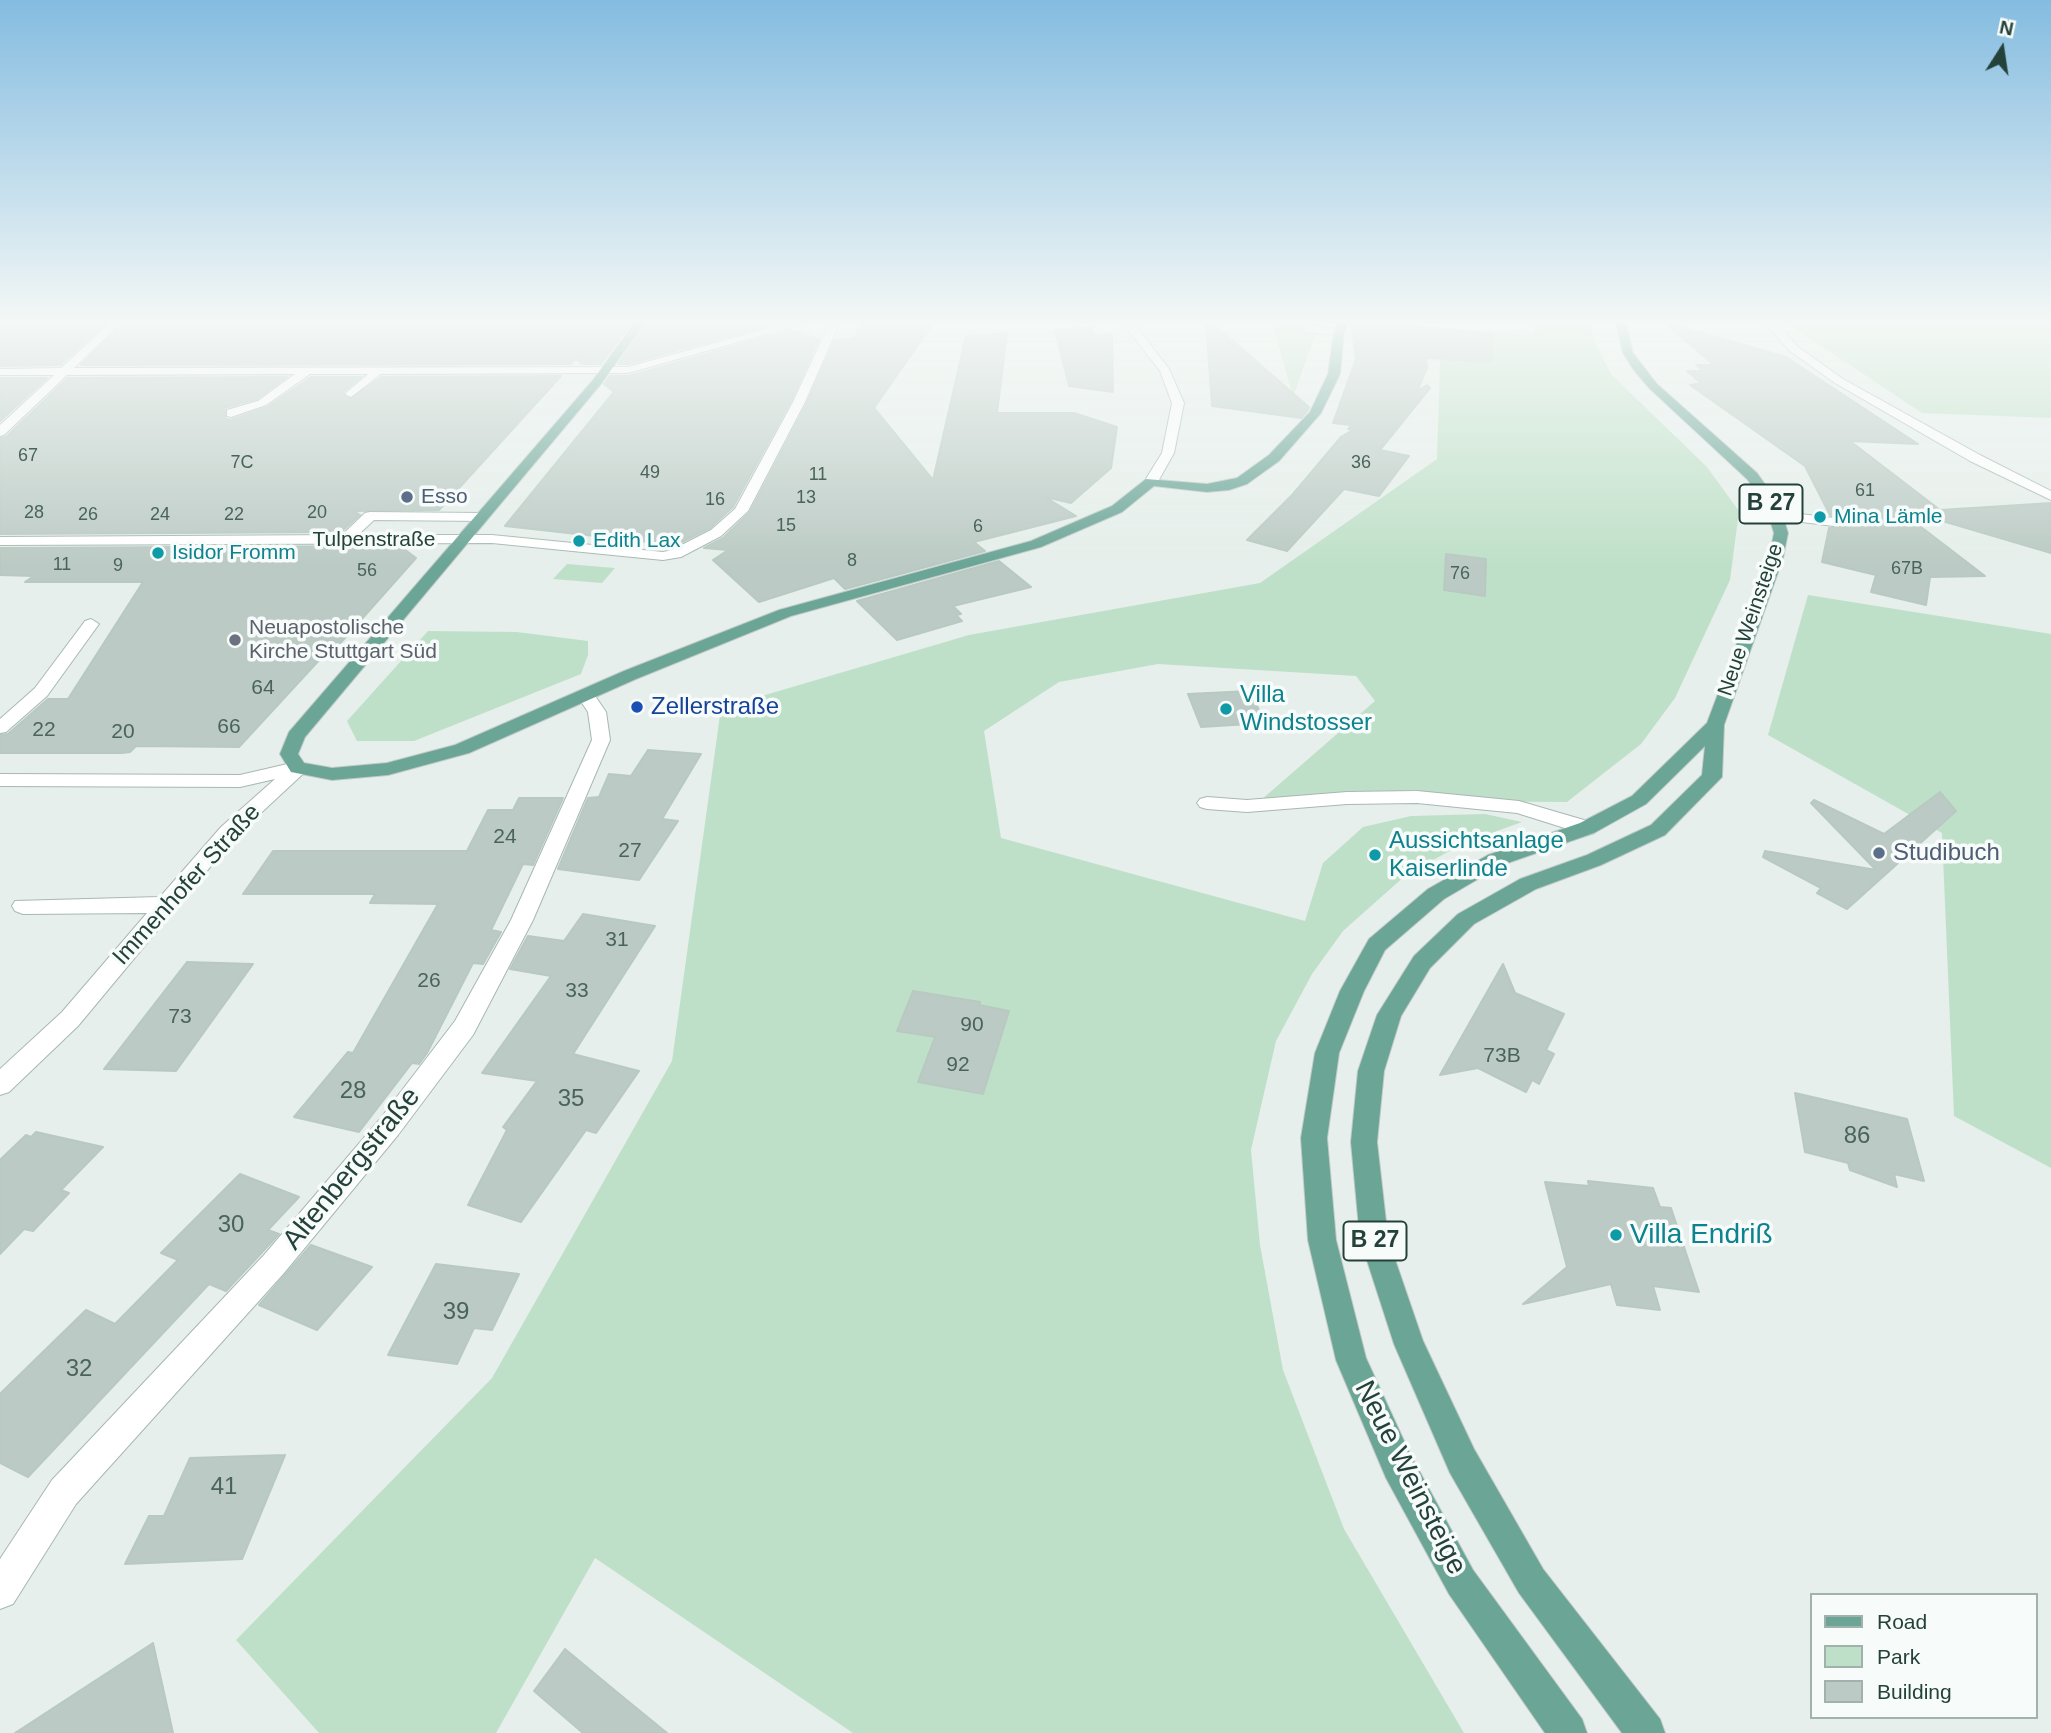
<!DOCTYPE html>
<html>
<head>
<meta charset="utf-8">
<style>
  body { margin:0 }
  #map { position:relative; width:2051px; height:1733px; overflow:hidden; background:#e6efeb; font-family:Helvetica,sans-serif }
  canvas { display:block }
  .legend { position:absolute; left:1810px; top:1593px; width:228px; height:126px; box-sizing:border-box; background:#f7fbf9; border:2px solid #a3b1ad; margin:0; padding:9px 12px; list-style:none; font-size:21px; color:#24423a }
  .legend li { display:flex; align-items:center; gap:14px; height:35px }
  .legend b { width:35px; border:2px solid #a3b1ad }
  .north { position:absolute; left:1967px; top:14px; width:70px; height:70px; -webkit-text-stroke:5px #f7fbf9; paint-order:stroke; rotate:12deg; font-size:19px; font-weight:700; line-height:28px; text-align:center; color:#24423a }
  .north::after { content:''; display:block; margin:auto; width:24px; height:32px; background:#24423a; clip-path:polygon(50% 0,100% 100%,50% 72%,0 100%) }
</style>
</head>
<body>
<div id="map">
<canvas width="2051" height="1733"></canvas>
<ul class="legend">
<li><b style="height:9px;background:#6aa596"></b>Road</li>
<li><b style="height:19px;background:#bfe0c8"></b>Park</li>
<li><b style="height:19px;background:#bbcac4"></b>Building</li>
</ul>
<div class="north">N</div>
</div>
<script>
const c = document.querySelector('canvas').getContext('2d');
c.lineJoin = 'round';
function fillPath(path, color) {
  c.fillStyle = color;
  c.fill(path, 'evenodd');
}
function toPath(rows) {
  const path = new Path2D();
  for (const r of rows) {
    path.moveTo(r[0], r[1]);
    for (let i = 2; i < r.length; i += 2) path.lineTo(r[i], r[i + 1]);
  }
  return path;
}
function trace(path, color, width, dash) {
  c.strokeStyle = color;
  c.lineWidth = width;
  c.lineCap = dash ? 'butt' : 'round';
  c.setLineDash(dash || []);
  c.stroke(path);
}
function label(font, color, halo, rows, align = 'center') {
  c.font = font + ' Helvetica,sans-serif';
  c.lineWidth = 7;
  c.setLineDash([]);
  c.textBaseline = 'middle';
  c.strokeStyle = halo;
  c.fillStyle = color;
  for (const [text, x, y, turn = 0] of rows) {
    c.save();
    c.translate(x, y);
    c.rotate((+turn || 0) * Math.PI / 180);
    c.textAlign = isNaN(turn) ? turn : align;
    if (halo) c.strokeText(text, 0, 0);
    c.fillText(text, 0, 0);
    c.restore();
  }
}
fillPath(toPath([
  [1272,322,1320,322,1293,397],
  [1520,322,1590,322,1595,343,1611,374,1707,467,1739,511,1730,580,1675,698,1641,744,1567,802,1261,800,1375,701,1356,676,1158,664,1059,682,984,731,1001,838,1305,921,1323,863,1363,827,1411,816,1485,814,1522,822,1464,843,1406,875,1343,931,1312,974,1276,1041,1251,1150,1260,1245,1283,1370,1344,1529,1464,1733,853,1733,595,1558,496,1733,319,1733,236,1640,492,1378,672,1061,721,708,969,635,1260,583,1437,459,1441,329,1533,335,1537,327],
  [1785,322,2051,322,2051,418,1922,413],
  [567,564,615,568,602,583,553,579],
  [1808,595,2051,634,2051,1168,1954,1116,1942,833,1768,735],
  [428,631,517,632,588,641,588,655,581,674,414,741,357,741,347,721]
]), '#bfe0c8');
const building = toPath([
  [0,322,107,322,60,365,0,366,0,322],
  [124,322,632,322,601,364,582,364,576,359,571,364,81,365,124,322],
  [647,322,769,322,774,324,628,364,618,364,647,322],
  [861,322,934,322,874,408,933,480,966,336,1007,333,997,413,1074,413,1117,427,1111,468,1071,503,1045,497,1076,516,974,542,985,551,845,589,834,578,759,602,713,560,728,550,704,548,723,538,750,512,807,403,835,339,854,339,861,322],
  [1206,322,1211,322,1309,407,1308,410,1301,418,1212,406,1206,322],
  [1351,322,1416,322,1415,326,1493,334,1491,362,1426,358,1427,368,1417,391,1427,385,1430,388,1380,450,1409,456,1379,496,1344,489,1287,551,1247,540,1293,494,1341,437,1354,429,1348,429,1351,425,1333,423,1356,359,1351,322],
  [1664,322,1786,357,1918,444,1850,441,1940,510,2051,503,2051,553,1895,507,1985,576,1930,577,1926,605,1871,592,1876,575,1822,562,1829,528,1835,528,1843,521,1830,515,1805,466,1690,385,1701,383,1687,371,1703,371,1696,365,1714,365,1664,322],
  [1091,327,1093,335,1112,334,1113,392,1069,386,1055,330,1091,327],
  [790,330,819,339,791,401,733,507,710,528,676,545,505,526,614,392,604,384,610,376,629,376,790,330],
  [561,376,439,510,354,511,360,515,341,532,0,534,0,438,6,437,68,378,287,377,257,399,225,408,225,418,230,420,267,407,311,377,361,377,343,392,344,396,350,399,382,377,561,376],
  [0,378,47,378,0,421,0,378],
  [400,546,416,558,328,657,322,657,239,747,136,746,130,752,122,753,0,753,0,735,8,734,48,699,68,699,143,582,25,582,34,576,0,575,0,548,400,546],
  [1446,554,1486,559,1485,596,1444,590,1446,554],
  [999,561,1031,587,953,606,961,614,956,615,962,621,897,640,857,601,999,561],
  [1250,691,1265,723,1201,727,1188,694,1250,691],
  [648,750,701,754,662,819,678,821,639,880,558,869,588,798,599,797,609,774,631,776,648,750],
  [1940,792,1956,811,1847,909,1817,893,1821,888,1763,857,1765,851,1876,870,1811,803,1814,800,1884,834,1940,792],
  [519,798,563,798,533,865,523,864,491,930,501,932,483,964,473,963,427,1053,419,1064,412,1063,359,1132,294,1117,348,1052,353,1053,438,904,370,903,375,894,243,894,273,851,467,851,488,810,513,810,519,798],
  [583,914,655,926,573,1054,639,1071,596,1133,586,1130,521,1222,468,1205,507,1130,503,1127,537,1081,482,1073,551,976,510,969,528,936,564,941,583,914],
  [187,962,253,964,176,1071,104,1069,187,962],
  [1503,964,1515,993,1564,1014,1546,1050,1554,1054,1539,1084,1532,1080,1526,1092,1478,1068,1440,1075,1503,964],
  [913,991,980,1002,979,1005,1009,1011,983,1094,918,1082,935,1037,897,1031,913,991],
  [1795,1093,1907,1119,1924,1181,1894,1174,1897,1187,1850,1170,1848,1163,1805,1152,1795,1093],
  [36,1132,103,1147,61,1190,69,1193,33,1231,24,1229,0,1254,0,1160,26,1135,31,1137,36,1132],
  [240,1174,299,1197,268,1230,279,1234,226,1291,209,1284,28,1477,0,1463,0,1394,86,1310,115,1324,178,1260,161,1253,240,1174],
  [1588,1181,1653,1188,1660,1207,1671,1208,1699,1292,1653,1286,1660,1310,1617,1305,1611,1284,1523,1304,1567,1267,1545,1182,1589,1186,1588,1181],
  [311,1245,372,1267,317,1330,259,1305,311,1245],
  [436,1264,519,1274,492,1330,474,1328,457,1364,388,1355,436,1264],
  [285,1455,242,1559,125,1564,149,1516,164,1516,190,1458,285,1455],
  [153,1643,173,1733,15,1733,153,1643],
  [565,1649,618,1693,667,1733,583,1733,534,1691,565,1649]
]);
fillPath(building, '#bbcac4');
trace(building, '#b8c9c2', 2);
const minor = toPath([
  [111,322,122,322,74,368,628,367,791,322,809,322,628,373,381,374,351,397,345,394,347,392,368,374,310,374,266,405,231,417,227,416,227,410,258,401,295,374,67,375,4,435,0,436,0,425,54,375,0,375,0,369,61,368,111,322],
  [830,322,840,322,805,402,748,511,721,536,681,557,663,560,492,543,0,545,0,537,342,535,365,513,370,512,482,513,489,517,482,521,374,520,358,535,492,535,663,552,672,550,711,530,735,509,793,402,830,322],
  [1122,322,1133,322,1169,369,1184,403,1174,453,1156,485,1151,486,1144,482,1162,453,1172,403,1160,371,1122,322],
  [1298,322,1308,322,1311,326,1339,329,1344,332,1339,335,1307,332,1298,322],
  [1764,322,1775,322,1798,347,1843,379,1980,455,2051,491,2051,500,1970,461,1835,383,1790,351,1764,322],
  [1775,511,1834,518,1841,522,1834,526,1770,518,1768,515,1775,511],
  [91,619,99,624,47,696,6,732,0,733,0,719,35,688,85,621,91,619],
  [585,689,591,690,606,712,610,740,533,920,473,1035,398,1135,284,1273,76,1504,13,1604,0,1609,0,1559,52,1480,264,1255,380,1119,455,1021,511,920,592,740,588,712,576,694,585,689],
  [296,762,305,764,308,768,305,772,235,837,78,1026,9,1092,0,1095,0,1069,62,1012,147,913,23,914,15,911,12,906,15,901,160,897,221,827,275,779,240,787,0,786,0,774,240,775,296,762],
  [1417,791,1519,801,1594,823,1597,828,1594,833,1587,835,1517,813,1417,803,1347,804,1247,812,1207,809,1200,807,1197,803,1200,799,1207,797,1247,800,1347,792,1417,791]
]);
const major = toPath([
  [635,322,645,322,601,384,305,737,298,754,304,763,332,768,387,763,455,745,624,671,779,610,1031,541,1112,506,1146,479,1207,484,1237,478,1269,455,1310,412,1328,374,1334,332,1338,322,1348,322,1344,332,1340,374,1321,413,1279,461,1247,484,1229,490,1207,492,1154,486,1122,512,1041,547,791,616,636,679,469,753,388,775,332,780,291,772,280,754,289,732,593,380,635,322],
  [1616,322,1626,322,1633,353,1657,384,1757,473,1779,504,1788,533,1783,558,1724,725,1722,777,1665,835,1601,865,1536,889,1474,924,1430,968,1401,1016,1384,1071,1377,1142,1388,1239,1423,1341,1474,1449,1543,1569,1660,1719,1665,1733,1622,1733,1519,1593,1450,1473,1394,1344,1360,1239,1351,1142,1358,1071,1377,1015,1414,956,1458,914,1520,879,1587,855,1651,825,1702,775,1705,746,1646,804,1594,833,1502,865,1444,899,1385,950,1364,991,1339,1053,1327,1138,1336,1240,1366,1358,1410,1454,1473,1570,1582,1719,1587,1733,1545,1733,1449,1594,1386,1478,1336,1360,1308,1240,1301,1138,1315,1053,1340,991,1369,939,1428,889,1488,855,1580,823,1632,796,1707,723,1769,558,1774,533,1765,504,1747,479,1649,388,1633,369,1623,353,1616,322]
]);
trace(minor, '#a8b8b2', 2);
trace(major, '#c2cac8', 2);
fillPath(minor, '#fff');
fillPath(major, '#6aa596');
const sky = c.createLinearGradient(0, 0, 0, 565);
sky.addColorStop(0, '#84bce0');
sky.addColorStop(0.57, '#f4f8f6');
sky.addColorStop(1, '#f4f8f600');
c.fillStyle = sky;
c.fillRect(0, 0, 2051, 565);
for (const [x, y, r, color] of [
  [407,497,7,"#5c6f8a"],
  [1820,517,7,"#0f9aa8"],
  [579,541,7,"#0f9aa8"],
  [158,553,7,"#0f9aa8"],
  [235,640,7,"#6b7280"],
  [637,707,7,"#1a4fb4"],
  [1226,709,7,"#0f9aa8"],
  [1879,853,7,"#5c6f8a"],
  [1375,855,7,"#0f9aa8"],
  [1616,1235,7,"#0f9aa8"]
]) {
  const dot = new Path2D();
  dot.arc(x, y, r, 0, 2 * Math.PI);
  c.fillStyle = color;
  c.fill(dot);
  trace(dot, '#f7fbf9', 2.5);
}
label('18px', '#4a645c', null, [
  ["67",28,456],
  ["7C",242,463],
  ["36",1361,463],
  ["49",650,473],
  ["11",818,475],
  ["61",1865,491],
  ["13",806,498],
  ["16",715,500],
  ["28",34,513],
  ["20",317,513],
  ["26",88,515],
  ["24",160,515],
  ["22",234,515],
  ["15",786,526],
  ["6",978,527],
  ["8",852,561],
  ["11",62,565],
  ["9",118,566],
  ["67B",1907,569],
  ["56",367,571],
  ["76",1460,574]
]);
label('21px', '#4e5e75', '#f7fbf9', [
  ["Esso",421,497]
], 'left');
label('21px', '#0d838f', '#f7fbf9', [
  ["Mina Lämle",1834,517],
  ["Edith Lax",593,541],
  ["Isidor Fromm",172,553]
], 'left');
label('21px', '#24423a', '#f7fbf9', [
  ["Tulpenstraße",374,540],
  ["Neue Weinsteige",1751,620,-71]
]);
label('21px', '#5b616d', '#f7fbf9', [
  ["Neuapostolische",249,628],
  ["Kirche Stuttgart Süd",249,652]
], 'left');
label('21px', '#4a645c', null, [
  ["64",263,688],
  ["66",229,727],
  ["22",44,730],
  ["20",123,732],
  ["24",505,837],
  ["27",630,851],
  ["31",617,940],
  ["26",429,981],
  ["33",577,991],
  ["73",180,1017],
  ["90",972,1025],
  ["73B",1502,1056],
  ["92",958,1065]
]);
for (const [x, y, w] of [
  [1771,504,63],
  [1375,1241,63]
]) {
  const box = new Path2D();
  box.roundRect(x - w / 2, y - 19.5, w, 39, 5);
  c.fillStyle = '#f7fbf9';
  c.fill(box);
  trace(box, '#24423a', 2);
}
label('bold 23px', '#24423a', null, [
  ["B 27",1771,504],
  ["B 27",1375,1241]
]);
label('24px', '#0d838f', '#f7fbf9', [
  ["Villa",1240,695],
  ["Windstosser",1240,723],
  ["Aussichtsanlage",1389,841],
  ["Kaiserlinde",1389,869]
], 'left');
label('24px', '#164399', '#f7fbf9', [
  ["Zellerstraße",651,707]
], 'left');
label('24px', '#4e5e75', '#f7fbf9', [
  ["Studibuch",1893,853]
], 'left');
label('24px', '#24423a', '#f7fbf9', [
  ["Immenhofer Straße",187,885,-48]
]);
label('24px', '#4a645c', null, [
  ["28",353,1091],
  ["35",571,1099],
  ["86",1857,1136],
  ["30",231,1225],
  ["39",456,1312],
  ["32",79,1369],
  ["41",224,1487]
]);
label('28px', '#24423a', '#f7fbf9', [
  ["Altenbergstraße",352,1169,-51],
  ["Neue Weinsteige",1410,1478,63]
]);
label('28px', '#0d838f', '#f7fbf9', [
  ["Villa Endriß",1630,1235]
], 'left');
</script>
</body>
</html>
